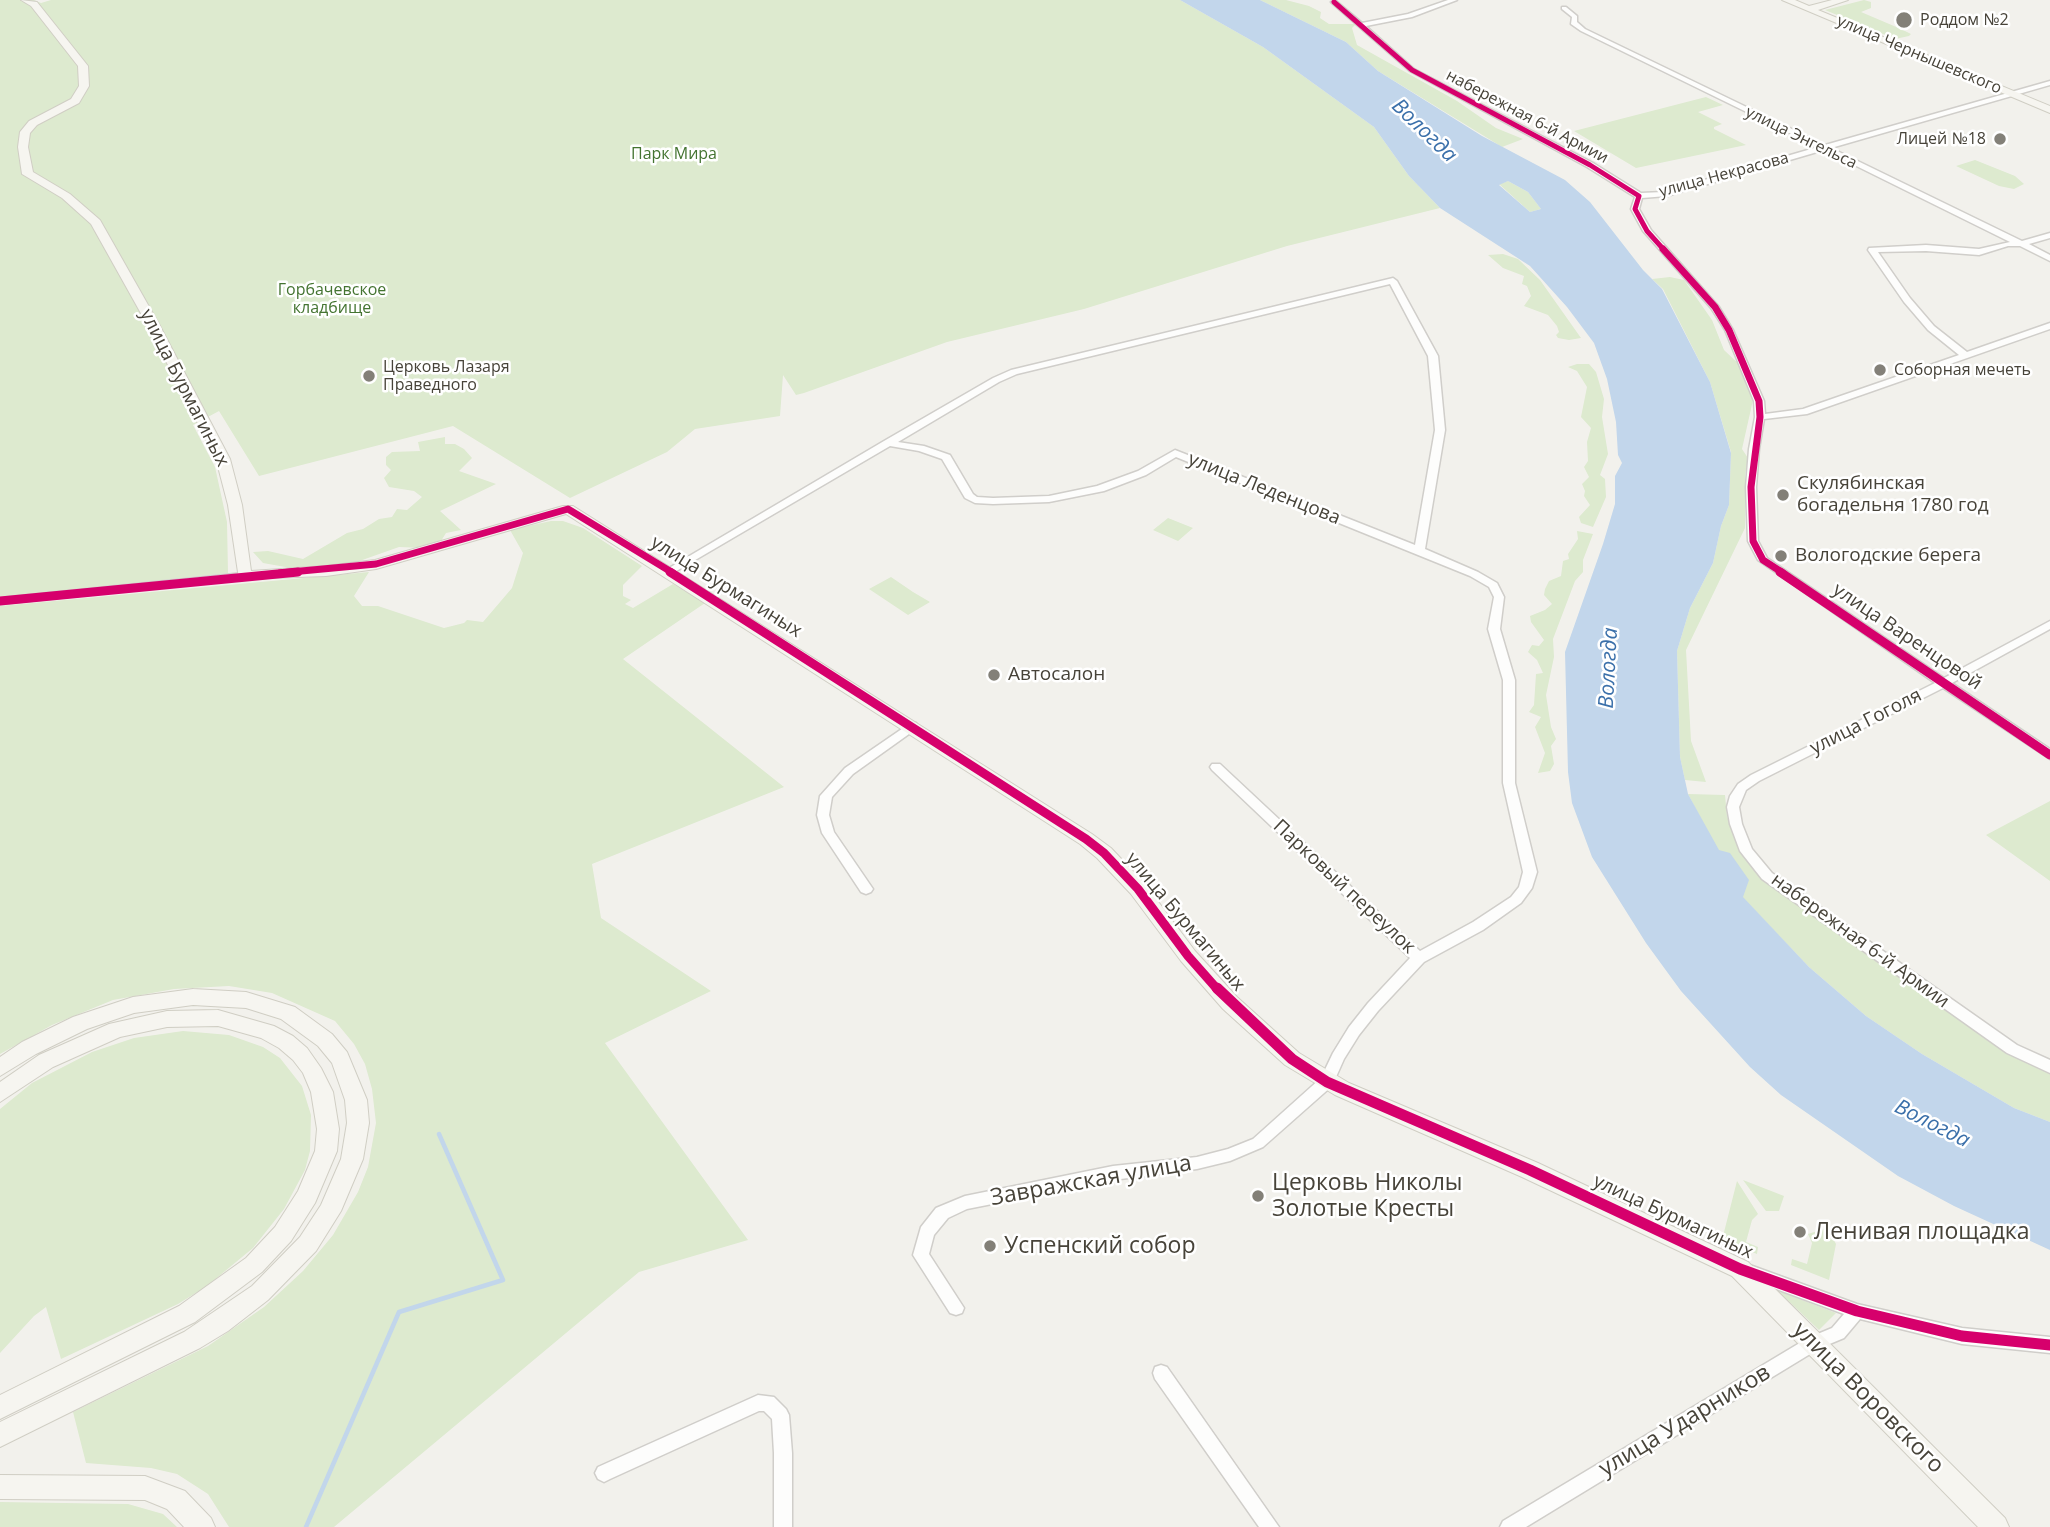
<!DOCTYPE html>
<html>
<head>
<meta charset="utf-8">
<style>
  body { margin:0 }
  canvas { display:block; background:#f2f1ec }
</style>
</head>
<body>
<canvas width="2050" height="1527"></canvas>
<script>
const c = document.querySelector('canvas').getContext('2d');
c.lineJoin = 'round';
function fillPath(path, color) {
  c.fillStyle = color;
  c.fill(path, 'evenodd');
}
function toPath(rows) {
  const path = new Path2D();
  for (const r of rows) {
    path.moveTo(r[0], r[1]);
    for (let i = 2; i < r.length; i += 2) path.lineTo(r[i], r[i + 1]);
  }
  return path;
}
function trace(path, color, width, dash) {
  c.strokeStyle = color;
  c.lineWidth = width;
  c.lineCap = dash ? 'butt' : 'round';
  c.setLineDash(dash || []);
  c.stroke(path);
}
function label(font, color, halo, rows, align = 'center') {
  c.font = font + ' "Open Sans",sans-serif';
  c.lineWidth = 5;
  c.setLineDash([]);
  c.textBaseline = 'middle';
  c.strokeStyle = halo;
  c.fillStyle = color;
  for (const [text, x, y, turn = 0] of rows) {
    c.save();
    c.translate(x, y);
    c.rotate((+turn || 0) * Math.PI / 180);
    c.textAlign = isNaN(turn) ? turn : align;
    if (halo) c.strokeText(text, 0, 0);
    c.fillText(text, 0, 0);
    c.restore();
  }
}
fillPath(toPath([
  [0,0,34,0,41,3,51,0,1180,0,1263,47,1374,127,1409,176,1440,208,1287,246,1084,309,947,342,804,393,796,395,783,375,780,416,695,429,667,452,570,498,453,426,259,476,219,411,193,425,215,467,227,522,228,573,0,597],
  [1260,0,1286,0,1309,6,1321,12,1320,18,1329,24,1356,24,1352,28,1357,45,1457,101,1496,128,1523,139,1502,147,1378,71,1346,42],
  [1864,0,1871,2,1871,8,1861,12,1901,29,1911,34,1909,36,1895,39,1825,10],
  [1706,97,1723,105,1698,112,1722,124,1714,127,1714,129,1746,145,1636,168,1574,131],
  [1975,160,2015,176,2024,184,2014,189,1999,186,1956,166],
  [1508,181,1528,192,1541,209,1530,212,1499,184],
  [1503,254,1518,259,1540,280,1581,338,1569,340,1558,338,1556,335,1559,332,1557,326,1548,315,1524,306,1531,296,1527,286,1522,284,1524,276,1503,268,1488,255],
  [1670,277,1684,280,1712,320,1724,350,1742,367,1753,400,1742,449,1748,458,1745,475,1745,528,1686,650,1691,741,1706,782,1685,780,1680,757,1677,651,1690,608,1713,563,1721,526,1729,505,1731,452,1710,382,1663,289,1652,279],
  [1577,364,1589,364,1596,372,1604,399,1602,417,1608,454,1600,475,1605,479,1606,497,1593,527,1581,523,1579,517,1590,505,1584,496,1585,491,1582,484,1589,477,1584,467,1588,461,1587,442,1591,428,1581,417,1587,387,1577,371,1568,367],
  [445,437,445,444,455,444,464,449,472,458,459,471,496,484,440,511,461,530,446,533,441,541,423,548,399,547,351,564,291,568,263,563,253,552,268,551,303,559,347,533,363,529,379,519,392,517,397,509,407,510,422,497,414,491,389,487,384,478,391,470,386,465,386,457,392,452,420,451,418,442],
  [1168,518,1193,528,1178,541,1153,530],
  [551,521,563,521,583,528,642,566,623,585,623,596,631,600,625,604,633,608,673,584,705,603,623,659,784,787,592,864,601,918,711,991,605,1043,748,1240,639,1272,334,1527,229,1527,208,1494,177,1474,151,1468,86,1463,73,1412,208,1346,264,1307,303,1271,333,1235,358,1192,368,1167,376,1123,372,1089,365,1064,354,1044,335,1021,272,993,229,986,174,989,113,1000,52,1025,0,1054,0,606,369,572,354,596,362,606,378,606,444,628,464,623,467,620,483,622,512,588,523,553,510,530],
  [1577,531,1593,534,1583,560,1583,572,1575,581,1553,639,1554,657,1546,695,1551,727,1556,739,1551,746,1554,764,1550,771,1538,773,1545,753,1535,727,1541,717,1529,712,1534,705,1536,674,1543,673,1537,660,1528,652,1532,645,1539,646,1544,640,1531,622,1530,616,1545,610,1552,604,1544,595,1545,589,1549,581,1561,576,1563,561,1569,559,1568,554,1578,539],
  [891,577,913,592,930,602,908,615,869,589],
  [1688,794,1725,795,1727,816,1733,834,1742,851,1764,877,1814,916,2008,1053,2050,1072,2050,1122,2014,1108,1922,1054,1866,1016,1809,967,1742,897],
  [2050,801,2050,881,1986,835],
  [183,1031,229,1035,263,1047,280,1058,302,1086,311,1115,310,1151,305,1170,284,1209,253,1248,207,1286,178,1304,61,1359,46,1307,34,1316,0,1353,0,1109,32,1083,92,1052,134,1038],
  [1743,1180,1784,1196,1779,1211,1766,1211],
  [1737,1181,1758,1214,1752,1220,1746,1242,1758,1247,1757,1254,1722,1240],
  [1827,1228,1836,1244,1829,1280,1791,1265,1792,1259,1807,1264,1812,1243,1808,1234],
  [1778,1291,1836,1313,1819,1330],
  [0,1502,128,1504,163,1514,177,1527,0,1527]
]), '#ddeacf');
fillPath(toPath([
  [1180,0,1260,0,1346,42,1378,71,1482,136,1565,180,1590,202,1643,270,1662,289,1710,382,1731,453,1729,505,1721,526,1713,563,1690,608,1677,651,1680,757,1688,794,1719,850,1730,853,1749,880,1743,897,1809,967,1866,1016,1922,1054,2014,1108,2050,1122,2050,1250,1954,1206,1898,1176,1781,1095,1750,1067,1681,991,1646,943,1592,857,1572,803,1568,772,1565,652,1603,544,1615,504,1615,476,1622,463,1618,455,1616,422,1607,379,1594,343,1567,307,1530,266,1440,208,1409,176,1374,127,1263,47],
  [1508,181,1528,192,1541,209,1530,212,1499,185]
]), '#c2d6eb');
trace(toPath([
  [306,1527,399,1312,503,1280,439,1134]
]), '#c2d6eb', 4.5);
const street = toPath([
  [1448,0,1457,0,1412,17,1366,26,1414,69,1593,163,1641,193,1663,192,1818,147,1581,31,1571,24,1572,17,1562,9,1562,7,1566,7,1577,16,1577,22,1585,29,1825,145,2050,81,2050,85,1831,148,2022,241,2050,233,2050,238,2029,244,2050,255,2050,261,2020,246,2008,246,1979,255,1926,251,1878,252,1910,298,1934,326,1967,352,2050,323,2050,329,1807,414,1764,419,1759,449,1756,487,1758,541,1767,558,1944,678,2050,621,2050,629,1952,683,2050,749,2050,759,1943,688,1759,781,1746,790,1739,807,1742,824,1752,849,1772,873,2017,1045,2050,1060,2050,1073,2007,1053,1762,879,1740,851,1730,824,1727,807,1730,796,1738,784,1751,775,1935,683,1758,560,1748,541,1746,487,1749,449,1755,417,1754,401,1725,330,1711,308,1643,231,1631,209,1635,197,1587,167,1410,71,1331,2,1336,1,1362,23,1408,14,1448,0],
  [1824,150,2010,242,1979,249,1926,245,1869,248,1868,250,1904,302,1928,330,1959,355,1803,409,1765,414,1764,401,1733,330,1719,307,1651,230,1639,209,1642,198,1667,196,1824,150],
  [1393,278,1397,281,1438,356,1445,430,1425,549,1478,572,1497,583,1504,597,1500,629,1515,680,1515,783,1537,872,1532,888,1521,903,1483,930,1424,962,1378,1011,1359,1035,1344,1059,1332,1086,1263,1147,1230,1161,1197,1169,1113,1180,967,1209,948,1218,934,1235,929,1254,964,1308,962,1313,956,1315,950,1313,913,1255,921,1227,936,1208,965,1196,1113,1166,1197,1157,1228,1149,1253,1139,1321,1078,1333,1053,1349,1027,1368,1003,1410,958,1212,770,1210,767,1212,764,1220,764,1420,951,1473,922,1511,897,1519,887,1523,872,1503,783,1503,680,1488,629,1494,597,1489,587,1470,576,1176,457,1146,475,1104,491,1049,502,993,504,975,503,965,498,942,459,919,451,890,446,673,573,669,574,664,571,884,441,993,378,1011,370,1393,278],
  [1390,284,1428,356,1435,430,1415,545,1175,450,1138,471,1097,486,1049,496,993,498,977,497,973,494,950,455,924,446,898,442,999,382,1017,374,1390,284],
  [244,573,248,574,249,576,248,578,0,604,0,598,244,573],
  [912,722,916,723,918,726,916,729,853,774,832,797,829,815,834,832,873,889,871,892,866,894,861,892,822,833,817,815,820,796,845,768,912,722],
  [1747,1264,1857,1304,1962,1328,2050,1337,2050,1353,1962,1344,1860,1319,1844,1338,1820,1348,1526,1527,1500,1527,1503,1521,1808,1338,1832,1328,1844,1314,1741,1276,1739,1271,1741,1266,1747,1264],
  [1161,1365,1167,1367,1279,1527,1259,1527,1155,1379,1153,1373,1155,1367,1161,1365],
  [758,1395,774,1397,786,1409,789,1415,792,1453,792,1527,774,1527,774,1453,772,1419,764,1411,759,1411,610,1479,604,1482,598,1479,595,1473,598,1467,758,1395]
]);
const secondary = toPath([
  [21,0,37,2,88,66,89,86,79,103,37,125,30,133,28,147,33,172,70,194,100,220,160,326,230,459,242,505,251,571,326,566,375,560,563,506,573,506,1092,834,1111,848,1145,884,1195,951,1237,997,1299,1053,1349,1083,1538,1163,1748,1262,2005,1518,2009,1527,1978,1527,1732,1276,1522,1177,1335,1095,1285,1065,1223,1009,1181,961,1131,894,1097,858,1080,844,566,514,376,569,326,576,239,579,228,505,216,459,148,326,91,224,62,198,22,174,18,147,20,132,29,121,71,99,79,86,78,66,31,6,21,0],
  [1782,0,1795,0,1809,6,1832,0,1848,0,1818,10,2050,106,2050,113,1782,0],
  [193,989,246,992,295,1007,332,1034,347,1052,367,1100,369,1123,363,1159,341,1211,316,1251,268,1300,228,1331,200,1348,0,1447,0,1422,184,1332,252,1286,300,1237,321,1205,341,1159,347,1123,345,1100,332,1063,318,1046,281,1019,246,1008,193,1005,134,1013,87,1029,36,1054,0,1076,0,1057,22,1042,73,1017,133,997,193,989],
  [218,1010,274,1026,293,1036,307,1048,321,1068,333,1092,339,1129,337,1151,315,1203,291,1241,262,1272,195,1322,0,1419,0,1395,179,1306,246,1258,275,1227,298,1191,315,1151,317,1129,311,1092,303,1073,293,1060,279,1048,261,1038,218,1026,167,1027,120,1037,53,1067,0,1102,0,1082,39,1055,109,1024,167,1011,218,1010],
  [0,1475,145,1476,185,1491,211,1518,215,1527,184,1527,167,1509,145,1500,0,1499,0,1475]
]);
trace(street, '#d0ceca', 3);
trace(secondary, '#d0cec4', 2);
fillPath(street, '#fdfdfc');
fillPath(secondary, '#f6f5f0');
trace(toPath([
  [1334,2,1412,70,1590,165,1639,196,1635,209,1647,231,1665,251]
]), '#d6006c', 5);
trace(toPath([
  [1663,249,1715,307,1729,330,1759,401,1760,417,1751,487,1753,541,1763,560,1783,573],
  [280,573,376,564,568,509,673,573]
]), '#d6006c', 7);
trace(toPath([
  [670,572,1086,839,1104,853,1138,889,1188,956,1218,990],
  [1780,572,2050,755],
  [0,601,298,572]
]), '#d6006c', 9);
trace(toPath([
  [1217,988,1292,1059,1327,1082,1530,1170,1740,1269,1857,1311,1962,1336,2050,1345]
]), '#d6006c', 11);
for (const [x, y, r, color] of [
  [1904,20,9,"#838078"],
  [2000,139,7,"#838078"],
  [1880,370,7,"#838078"],
  [369,376,7,"#838078"],
  [1783,495,7,"#838078"],
  [1781,556,7,"#838078"],
  [994,675,7,"#838078"],
  [1258,1196,7,"#838078"],
  [1800,1232,7,"#838078"],
  [990,1246,7,"#838078"]
]) {
  const dot = new Path2D();
  dot.arc(x, y, r, 0, 2 * Math.PI);
  c.fillStyle = color;
  c.fill(dot);
  trace(dot, '#fff', 2.5);
}
label('16px', '#474339', '#fff', [
  ["Роддом №2",1920,20],
  ["Лицей №18",1986,139,"right"],
  ["Церковь Лазаря",383,367],
  ["Праведного",383,385],
  ["Соборная мечеть",1894,370]
], 'left');
label('16px', '#474339', '#fff', [
  ["улица Чернышевского",1919,55,23],
  ["набережная 6-й Армии",1527,117,28],
  ["улица Энгельса",1801,138,26],
  ["улица Некрасова",1724,175,-15]
]);
label('16px', '#447431', '#fff', [
  ["Парк Мира",674,154],
  ["Горбачевское",332,290],
  ["кладбище",332,308]
]);
label('19px', '#474339', '#fff', [
  ["улица Бурмагиных",184,388,63],
  ["улица Леденцова",1264,489,22],
  ["улица Бурмагиных",726,587,32],
  ["улица Варенцовой",1907,637,34],
  ["улица Гоголя",1866,722,-27],
  ["Парковый переулок",1344,887,43],
  ["улица Бурмагиных",1185,922,50],
  ["набережная 6-й Армии",1860,941,36],
  ["улица Бурмагиных",1673,1217,25]
]);
label('19px', '#474339', '#fff', [
  ["Скулябинская",1797,484],
  ["богадельня 1780 год",1797,506],
  ["Вологодские берега",1795,556],
  ["Автосалон",1008,675]
], 'left');
label('italic 21px', '#3b70aa', '#fff', [
  ["Вологда",1424,131,44],
  ["Вологда",1609,668,-87],
  ["Вологда",1932,1124,27]
]);
label('23px', '#474339', '#fff', [
  ["Завражская улица",1091,1181,-10],
  ["улица Воровского",1868,1398,45],
  ["улица Ударников",1685,1421,-31]
]);
label('23px', '#474339', '#fff', [
  ["Церковь Николы",1272,1183],
  ["Золотые Кресты",1272,1209],
  ["Ленивая площадка",1814,1232],
  ["Успенский собор",1004,1246]
], 'left');
</script>
</body>
</html>
